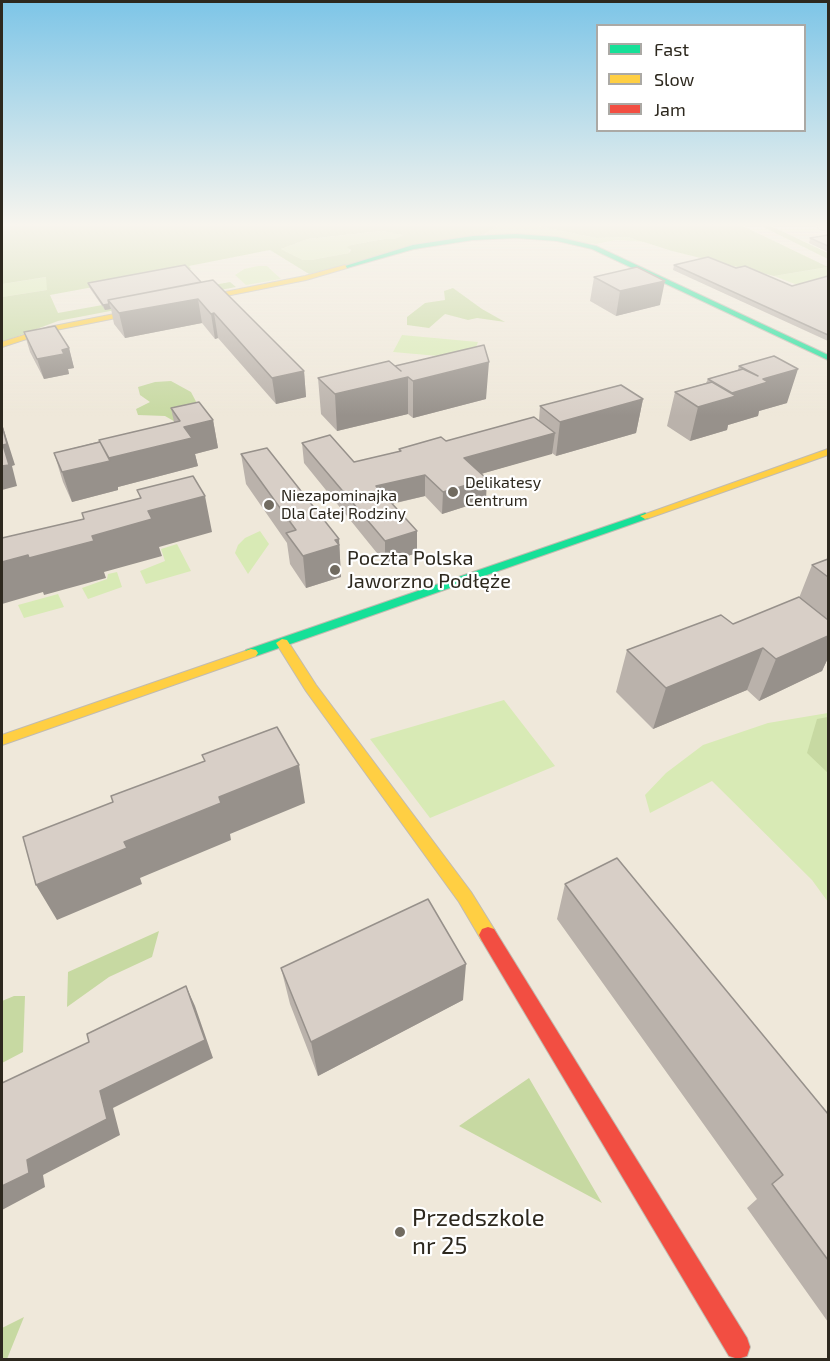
<!DOCTYPE html>
<html>
<head>
<meta charset="utf-8">
<style>
  body { margin:0 }
  #map { position:relative; width:830px; height:1361px; overflow:hidden; background:#efe8da; font-family:"Exo 2",sans-serif }
  canvas { display:block }
  .frame { position:absolute; inset:0; border:3px solid #2d281e; pointer-events:none }
  .legend { position:absolute; left:596px; top:24px; width:210px; height:108px; box-sizing:border-box; background:#fff; border:2px solid #aba9a5; margin:0; padding:8px 10px; list-style:none; font-size:18px; color:#2d281e }
  .legend li { display:flex; align-items:center; gap:12px; height:30px }
  .legend b { width:30px; border:2px solid #aba9a5 }
</style>
</head>
<body>
<div id="map">
<canvas width="830" height="1361"></canvas>
<div class="frame"></div>
<ul class="legend">
<li><b style="height:8px;background:#16e098"></b>Fast</li>
<li><b style="height:8px;background:#ffcf43"></b>Slow</li>
<li><b style="height:8px;background:#f24e42"></b>Jam</li>
</ul>
</div>
<script>
const c = document.querySelector('canvas').getContext('2d');
c.lineJoin = 'round';
function fillPath(path, color) {
  c.fillStyle = color;
  c.fill(path, 'evenodd');
}
function toPath(rows) {
  const path = new Path2D();
  for (const r of rows) {
    path.moveTo(r[0], r[1]);
    for (let i = 2; i < r.length; i += 2) path.lineTo(r[i], r[i + 1]);
  }
  return path;
}
function trace(path, color, width, dash) {
  c.strokeStyle = color;
  c.lineWidth = width;
  c.lineCap = dash ? 'butt' : 'round';
  c.setLineDash(dash || []);
  c.stroke(path);
}
function label(font, color, halo, rows, align = 'center') {
  c.font = font + ' "Exo 2",sans-serif';
  c.lineWidth = 4.5;
  c.setLineDash([]);
  c.textBaseline = 'middle';
  c.strokeStyle = halo;
  c.fillStyle = color;
  for (const [text, x, y, turn = 0] of rows) {
    c.save();
    c.translate(x, y);
    c.rotate((+turn || 0) * Math.PI / 180);
    c.textAlign = isNaN(turn) ? turn : align;
    if (halo) c.strokeText(text, 0, 0);
    c.fillText(text, 0, 0);
    c.restore();
  }
}
fillPath(toPath([
  [497,226,538,226,596,238,628,237,647,242,616,240,596,244,485,234],
  [382,231,405,235,394,239,384,239,351,245,349,253,311,260,303,260,281,249,308,239],
  [258,266,267,266,281,279,246,285,235,275,244,269],
  [828,267,828,283,800,286,774,276],
  [47,277,47,290,2,297,2,284],
  [402,335,478,342,472,359,393,352],
  [260,531,269,544,248,574,235,553,238,545,245,538],
  [177,544,191,571,146,584,140,571,165,561,161,549],
  [117,572,122,587,88,599,82,588,107,579,108,574],
  [58,594,64,607,24,618,18,605],
  [504,700,555,766,430,818,370,739],
  [828,713,828,902,812,880,712,781,650,813,645,795,666,773,703,745,768,723]
]), '#d8eab5');
fillPath(toPath([
  [2,226,497,226,485,234,309,274,270,250,189,266,191,269,50,295,58,313,230,282,236,287,58,321,2,342,2,297,47,290,46,277,2,284],
  [382,231,404,235,394,239,384,239,351,245,347,247,351,250,349,253,311,260,303,260,281,249,308,239],
  [538,226,743,226,828,267,774,276,672,251,628,237,596,238],
  [761,226,771,226,828,253,828,259],
  [453,288,482,309,505,322,477,318,468,320,445,314,429,328,407,325,407,317,425,303,445,300,444,291],
  [171,381,191,392,203,415,179,424,165,416,138,415,136,409,150,402,140,395,138,387,155,382],
  [828,717,828,773,807,753,817,719],
  [159,931,152,957,109,977,67,1007,68,972],
  [14,996,25,996,23,1052,2,1063,2,1001],
  [529,1078,602,1203,459,1126],
  [24,1317,7,1359,2,1359,2,1328]
]), '#c7d9a2');
const street = toPath([
  [817,226,828,226,828,231,819,229,817,226]
]);
const fast = toPath([
  [516,234,557,237,596,246,828,355,828,360,592,249,557,241,516,238,473,240,414,249,347,268,342,267,413,245,473,236,516,234],
  [645,513,650,516,649,518,256,656,246,656,244,653,246,650,645,513]
]);
const slow = toPath([
  [345,265,347,268,306,280,51,331,2,347,2,342,49,327,305,276,345,265],
  [828,449,828,455,649,518,645,519,640,516,828,449],
  [282,639,287,640,316,685,471,892,494,929,497,935,494,941,488,943,482,941,459,902,306,691,276,643,282,639],
  [251,649,256,650,258,653,256,656,2,745,2,735,251,649]
]);
const jam = toPath([
  [488,927,494,929,747,1338,750,1347,747,1356,738,1359,729,1356,482,941,479,935,482,929,488,927]
]);
trace(street, '#c1bbb0', 2);
trace(fast, '#c1bbb0', 2);
trace(slow, '#c1bbb0', 2);
trace(jam, '#c1bbb0', 2);
fillPath(street, '#fdfcf9');
fillPath(fast, '#16e098');
fillPath(slow, '#ffcf43');
fillPath(jam, '#f24e42');
fillPath(toPath([
  [828,235,828,252,809,243,810,238],
  [674,265,736,268,792,286,828,276,828,341,673,270],
  [594,277,660,305,616,316,590,301],
  [201,282,304,371,306,397,276,404,218,338,215,339,202,323,125,338,114,324,111,309,105,310,89,287,88,283],
  [24,332,69,348,74,368,68,369,69,374,44,379,30,352],
  [774,356,787,403,759,411,758,416,728,425,727,430,690,441,667,426,675,392,706,383,708,379,738,370,739,366],
  [395,366,486,399,413,418,408,414,337,431,321,414,318,378],
  [643,399,636,433,556,456,552,453,481,474,486,500,442,514,425,496,392,504,417,553,385,563,304,463,302,443,354,462,399,452,399,449,446,441,539,421,540,406],
  [171,408,213,420,218,448,195,454,198,466,118,487,118,490,72,502,63,482,54,453,174,422],
  [241,454,339,539,341,577,306,588,290,564,287,543,246,484],
  [828,559,828,658,822,671,759,701,747,690,653,729,616,692,627,650,733,624,799,598,812,565],
  [565,884,828,1114,828,1322,747,1208,757,1199,557,919],
  [281,968,463,1000,318,1076,290,1004]
]), '#bab2ab');
fillPath(toPath([
  [665,281,660,305,616,316,620,291],
  [198,299,202,323,125,338,119,313],
  [109,304,111,309,105,310,103,305],
  [214,313,218,338,215,339,211,314],
  [69,348,74,368,68,369,69,374,44,379,37,359,62,350],
  [489,362,486,399,413,418,413,381],
  [798,369,787,403,759,411,758,416,728,425,727,430,690,441,698,407,763,379],
  [304,371,306,397,276,404,272,378],
  [408,377,408,414,337,431,335,394],
  [643,399,636,433,556,456,560,422],
  [213,420,218,448,195,454,198,466,118,487,118,490,72,502,62,472,109,458,184,427],
  [2,424,15,465,12,466,17,486,2,490],
  [555,433,552,454,463,479,464,458],
  [425,475,425,496,377,507,376,486],
  [487,479,486,500,442,514,443,492],
  [205,496,212,532,159,547,162,556,104,572,106,578,44,595,43,592,2,604,2,562,92,536,148,511],
  [417,531,417,553,385,563,385,541],
  [339,539,341,577,306,588,303,556],
  [828,636,828,658,822,671,759,701,776,659],
  [763,648,747,690,653,729,666,688],
  [299,765,305,803,230,834,231,840,140,878,142,884,57,920,36,885,124,842,219,797],
  [466,964,463,1000,318,1076,311,1042],
  [186,986,195,1006,213,1058,113,1108,120,1135,43,1175,45,1187,2,1210,2,1186,27,1160,100,1091]
]), '#97918b');
const building = toPath([
  [828,235,828,246,810,238,828,235],
  [708,257,736,268,745,266,792,286,828,276,828,335,674,265,708,257],
  [185,265,201,282,108,300,109,304,103,305,88,283,185,265],
  [637,267,665,281,620,291,594,277,637,267],
  [213,280,304,371,272,378,214,313,211,314,198,299,119,313,108,300,213,280],
  [55,326,69,348,62,350,64,354,37,359,24,332,55,326],
  [484,345,489,362,413,381,408,377,335,394,318,378,389,361,401,371,395,366,484,345],
  [774,356,798,369,763,379,768,382,732,393,708,379,743,369,758,376,739,366,774,356],
  [712,382,736,396,698,407,675,392,712,382],
  [621,385,643,399,560,422,540,406,621,385],
  [199,402,213,420,184,427,192,438,109,458,99,440,180,421,171,408,199,402],
  [534,417,555,433,464,458,487,479,443,492,425,475,376,486,417,531,385,541,302,443,330,435,354,462,401,451,399,449,441,437,446,441,534,417],
  [2,426,7,444,3,445,9,465,2,466,2,426],
  [100,442,110,461,62,472,54,453,100,442],
  [267,448,339,539,335,540,339,545,303,556,286,533,296,530,241,454,267,448],
  [193,476,205,496,148,511,152,519,92,536,94,541,29,558,28,555,2,562,2,538,84,519,82,513,141,498,137,490,193,476],
  [828,559,828,577,812,565,828,559],
  [799,597,828,620,828,636,776,659,763,648,666,688,627,650,721,615,733,624,799,597],
  [277,727,299,765,219,797,221,803,124,842,127,848,36,885,23,837,113,802,111,796,205,761,202,755,277,727],
  [617,858,828,1114,828,1260,772,1184,783,1175,565,884,617,858],
  [428,899,466,964,311,1042,281,968,428,899],
  [186,986,205,1040,100,1091,107,1119,27,1160,29,1173,2,1186,2,1083,89,1042,87,1034,186,986]
]);
fillPath(building, '#d8cfc7');
trace(building, '#97918b', 1.5);
const sky = c.createLinearGradient(0, 0, 0, 416);
sky.addColorStop(0, '#7dc5e7');
sky.addColorStop(0.54, '#f8f5ee');
sky.addColorStop(1, '#f8f5ee00');
c.fillStyle = sky;
c.fillRect(0, 0, 830, 416);
for (const [x, y, r, color] of [
  [453,492,6,"#716b60"],
  [269,505,6,"#716b60"],
  [335,570,6,"#716b60"],
  [400,1232,6,"#716b60"]
]) {
  const dot = new Path2D();
  dot.arc(x, y, r, 0, 2 * Math.PI);
  c.fillStyle = color;
  c.fill(dot);
  trace(dot, '#fff', 2);
}
label('16px', '#2d281e', '#fff', [
  ["Delikatesy",465,483],
  ["Centrum",465,501],
  ["Niezapominajka",281,496],
  ["Dla Całej Rodziny",281,514]
], 'left');
label('20px', '#2d281e', '#fff', [
  ["Poczta Polska",347,558],
  ["Jaworzno Podłęże",347,581]
], 'left');
label('24px', '#2d281e', '#fff', [
  ["Przedszkole",412,1218],
  ["nr 25",412,1246]
], 'left');
</script>
</body>
</html>
